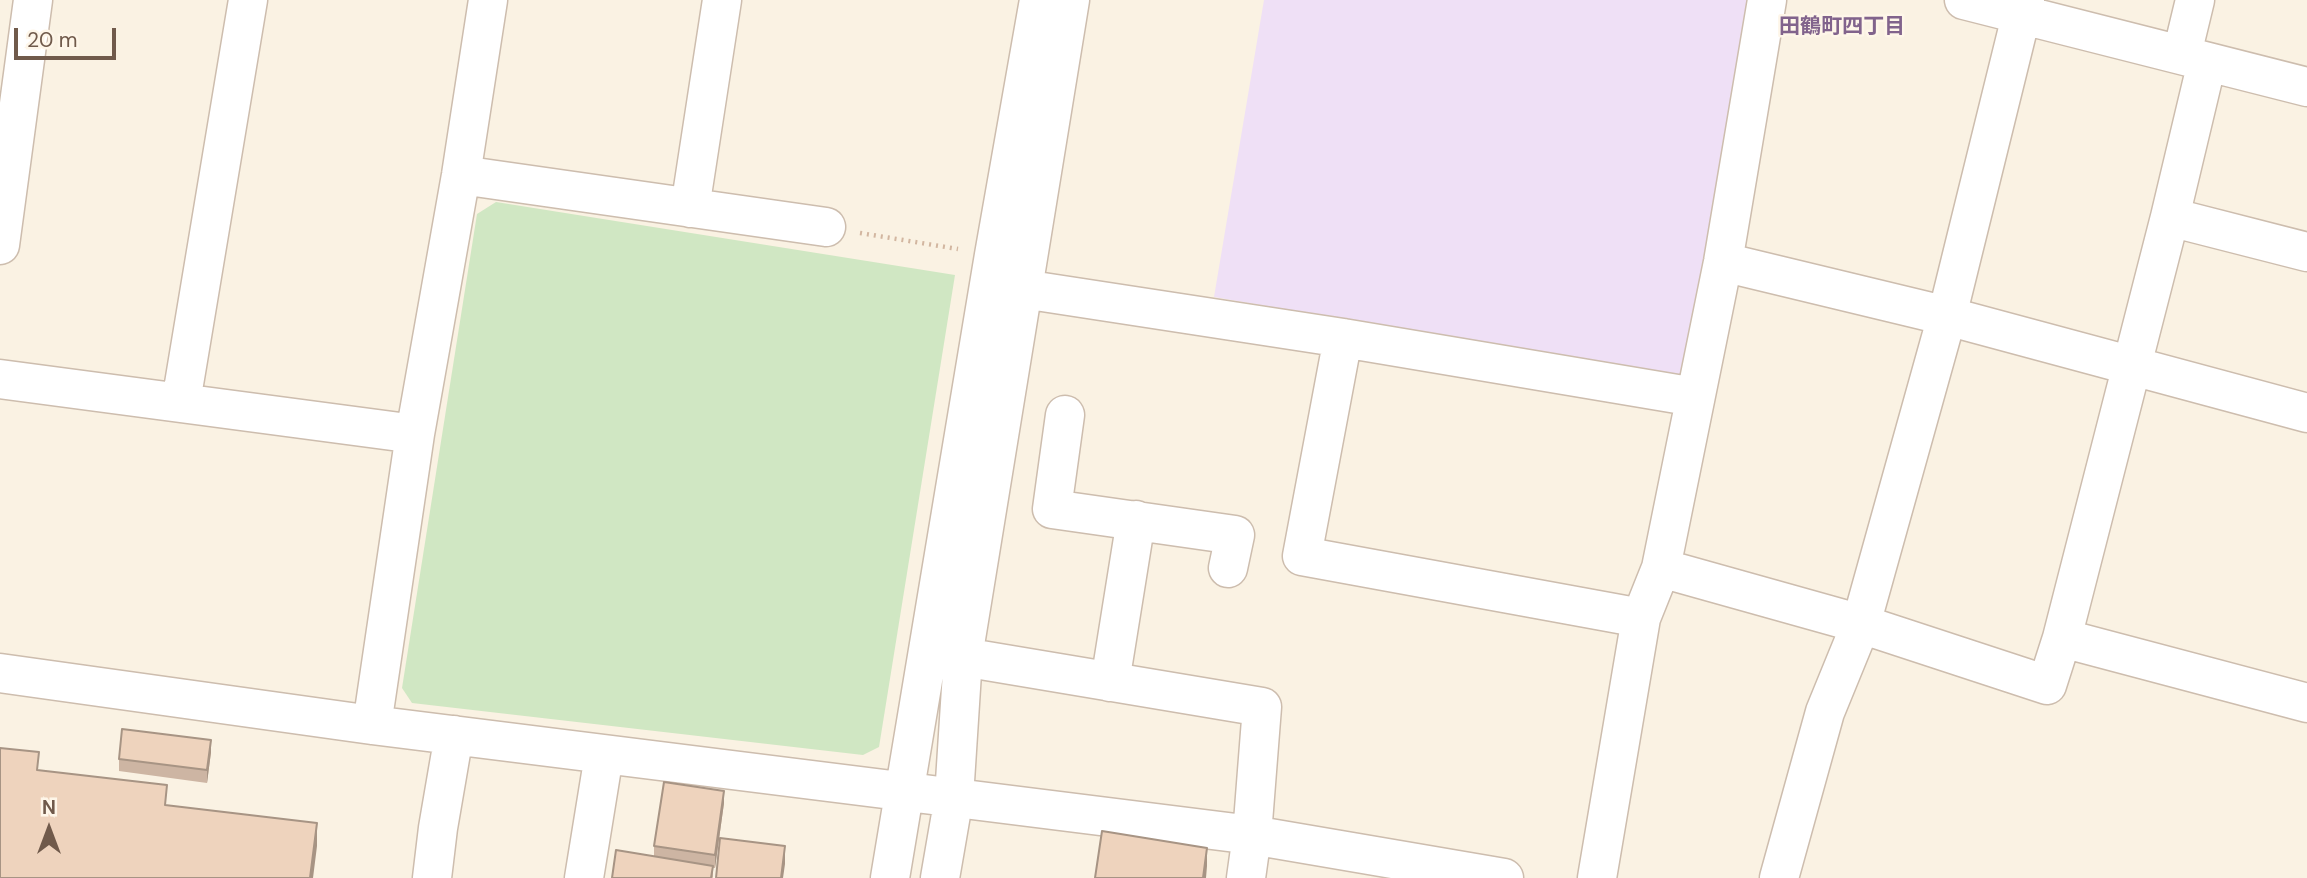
<!DOCTYPE html>
<html>
<head>
<meta charset="utf-8">
<style>
  body { margin:0 }
  #map { position:relative; width:2307px; height:878px; overflow:hidden; background:#faf2e3; font-family:"DM Sans",sans-serif }
  canvas { display:block }
  .north { position:absolute; left:14px; top:794px; width:70px; height:70px; -webkit-text-stroke:5px #fef6e9; paint-order:stroke; rotate:0deg; font-size:19px; font-weight:700; line-height:28px; text-align:center; color:#705a4b }
  .north::after { content:''; display:block; margin:auto; width:24px; height:32px; background:#705a4b; clip-path:polygon(50% 0,100% 100%,50% 72%,0 100%) }
  .scale { position:absolute; left:14px; top:28px; width:102px; height:32px; box-sizing:border-box; border:4px solid #705a4b; border-top:0; padding-left:9px; font-size:21px; line-height:24px; white-space:nowrap; color:#705a4b; -webkit-text-stroke:5px #fef6e9; paint-order:stroke }
</style>
</head>
<body>
<div id="map">
<canvas width="2307" height="878"></canvas>
<div class="north">N</div>
<div class="scale">20 m</div>
</div>
<script>
const c = document.querySelector('canvas').getContext('2d');
c.lineJoin = 'round';
function fillPath(path, color) {
  c.fillStyle = color;
  c.fill(path, 'evenodd');
}
function toPath(rows) {
  const path = new Path2D();
  for (const r of rows) {
    path.moveTo(r[0], r[1]);
    for (let i = 2; i < r.length; i += 2) path.lineTo(r[i], r[i + 1]);
  }
  return path;
}
function trace(path, color, width, dash) {
  c.strokeStyle = color;
  c.lineWidth = width;
  c.lineCap = dash ? 'butt' : 'round';
  c.setLineDash(dash || []);
  c.stroke(path);
}
function label(font, color, halo, rows, align = 'center') {
  c.font = font + ' "DM Sans","Noto Sans JP",sans-serif';
  c.lineWidth = 5;
  c.setLineDash([]);
  c.textBaseline = 'middle';
  c.strokeStyle = halo;
  c.fillStyle = color;
  for (const [text, x, y, turn = 0] of rows) {
    c.save();
    c.translate(x, y);
    c.rotate((+turn || 0) * Math.PI / 180);
    c.textAlign = isNaN(turn) ? turn : align;
    if (halo) c.strokeText(text, 0, 0);
    c.fillText(text, 0, 0);
    c.restore();
  }
}
fillPath(toPath([
  [1264,0,1752,0,1681,377,1214,297]
]), '#efe0f6');
fillPath(toPath([
  [496,202,955,275,879,747,863,755,412,703,402,688,477,214]
]), '#d0e7c3');
const minor = toPath([
  [1964,0,2307,87],
  [2182,54,2195,0],
  [461,175,826,227],
  [690,208,722,0],
  [2170,217,2307,252],
  [0,245,33,0],
  [1723,262,1947,316,2307,413],
  [1023,289,1343,338,1695,397],
  [1343,338,1302,556,1641,618],
  [0,379,415,434],
  [181,402,248,0],
  [1065,415,1052,509,1235,535,1228,568],
  [1661,568,1861,624,2047,685,2062,638,2170,217,2207,62],
  [2062,638,2307,703],
  [963,657,1262,707,1252,835,1246,878],
  [0,673,372,725,1252,835,1504,878],
  [1110,682,1136,520],
  [372,725,415,434,461,175,488,0],
  [432,878,438,828,454,735],
  [584,878,604,755],
  [890,878,994,255,1039,0],
  [940,878,954,797,963,657,1070,0],
  [1597,878,1641,618,1661,568,1723,262,1767,0],
  [1779,878,1825,712,1861,624,1947,316,2025,0]
]);
trace(minor, '#cdbdae', 41);
trace(toPath([
  [860,233,958,249]
]), '#d2b6a0', 4.5, [2, 5]);
trace(minor, '#fff', 38);
fillPath(toPath([
  [211,752,207,783,119,771,119,759],
  [724,803,715,868,713,868,713,878,654,856,654,846]
]), '#cdb5a3');
fillPath(toPath([
  [211,740,211,752,207,783,207,770],
  [724,791,724,803,715,868,715,855],
  [317,823,317,846,313,878,310,878],
  [785,846,785,864,783,878,781,878],
  [1207,848,1207,866,1206,878,1203,878]
]), '#a79484');
const building = toPath([
  [122,729,211,740,207,770,119,759,122,729],
  [0,748,39,752,37,770,167,785,165,805,317,823,310,878,0,878,0,748],
  [664,782,724,791,715,855,654,846,664,782],
  [1102,831,1207,848,1203,878,1095,878,1102,831],
  [720,838,785,846,781,878,716,878,720,838],
  [616,850,713,866,711,878,612,878,616,850]
]);
fillPath(building, '#eed3bd');
trace(building, '#a79484', 2);
label('bold 21px', '#81638c', '#fef6e9', [
  ["田鶴町四丁目",1842,27]
]);
</script>
</body>
</html>
